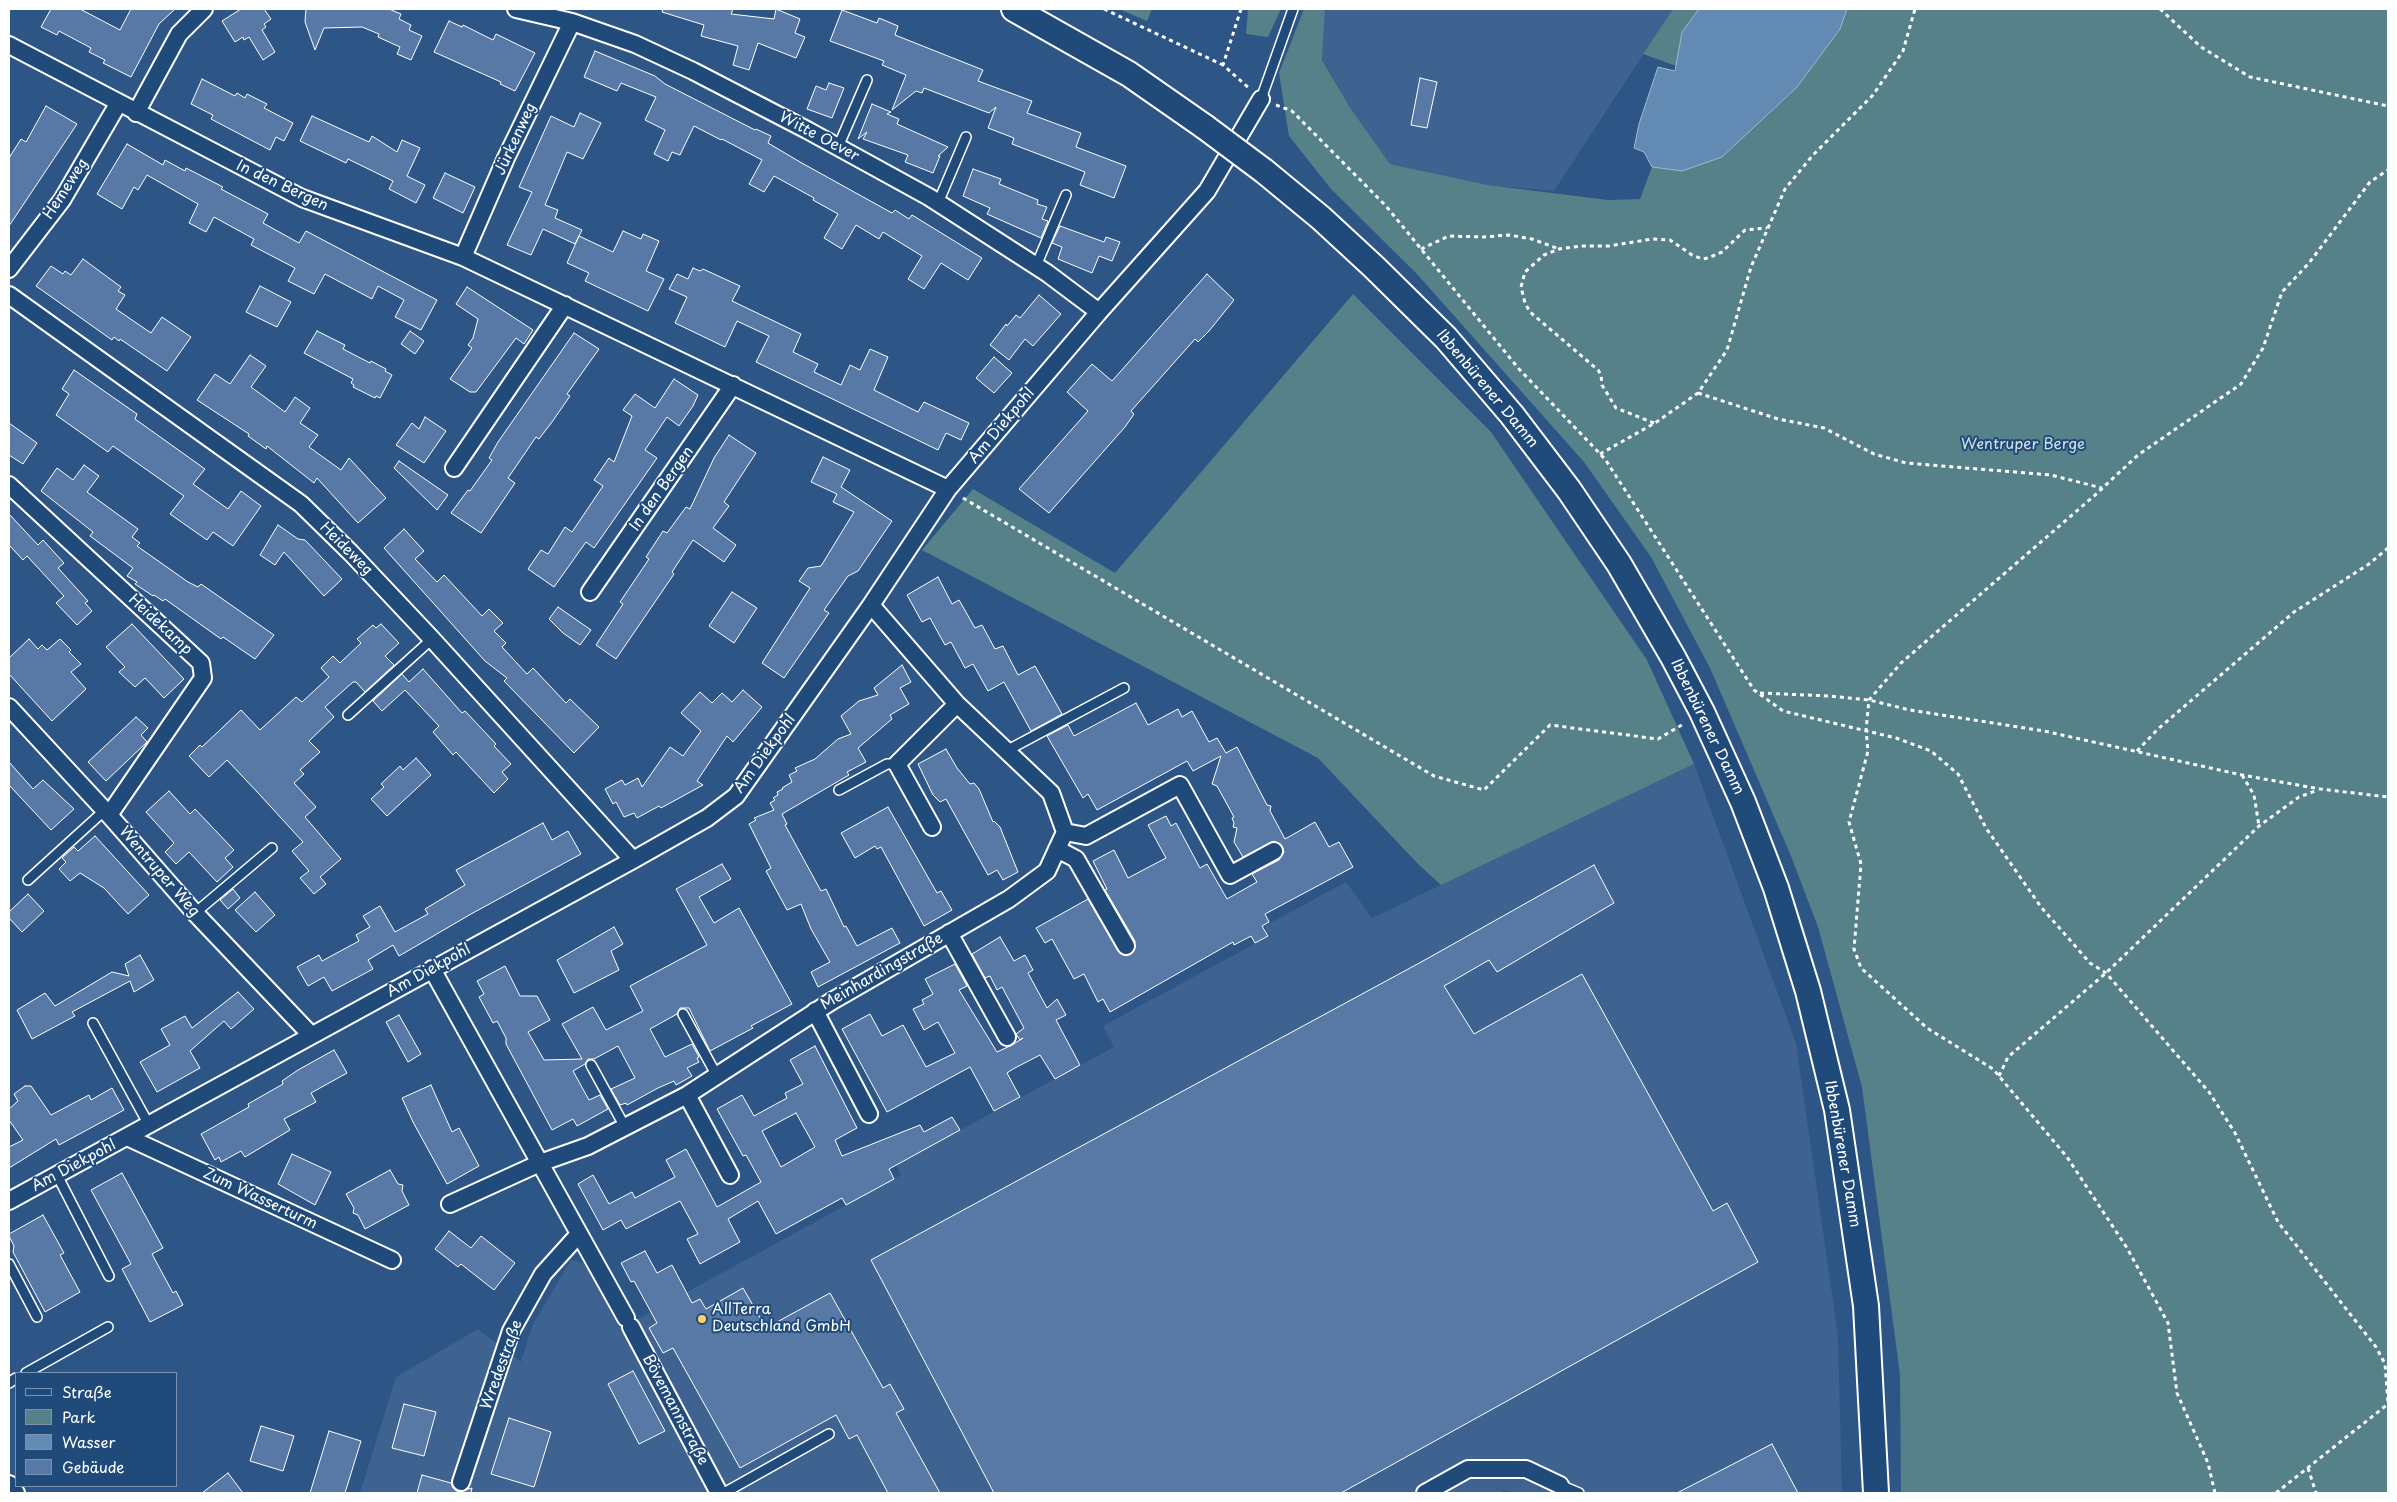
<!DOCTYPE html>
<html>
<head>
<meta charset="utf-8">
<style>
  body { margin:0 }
  #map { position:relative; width:2397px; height:1502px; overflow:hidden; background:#2d5585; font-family:"Playpen Sans",sans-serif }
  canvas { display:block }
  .frame { position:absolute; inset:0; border:10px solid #fff; pointer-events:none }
  .legend { position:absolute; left:15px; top:1372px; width:162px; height:115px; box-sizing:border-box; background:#1f4a7a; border:1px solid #7992af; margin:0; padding:6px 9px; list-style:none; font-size:15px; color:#fff }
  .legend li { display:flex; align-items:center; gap:10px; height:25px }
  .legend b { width:25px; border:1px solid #7992af }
</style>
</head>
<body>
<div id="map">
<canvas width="2397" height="1502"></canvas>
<div class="frame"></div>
<ul class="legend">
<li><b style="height:6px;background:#1f4a7a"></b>Straße</li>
<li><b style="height:14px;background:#568189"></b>Park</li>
<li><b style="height:14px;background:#628ab2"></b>Wasser</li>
<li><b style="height:14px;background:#5878a5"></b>Gebäude</li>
</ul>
</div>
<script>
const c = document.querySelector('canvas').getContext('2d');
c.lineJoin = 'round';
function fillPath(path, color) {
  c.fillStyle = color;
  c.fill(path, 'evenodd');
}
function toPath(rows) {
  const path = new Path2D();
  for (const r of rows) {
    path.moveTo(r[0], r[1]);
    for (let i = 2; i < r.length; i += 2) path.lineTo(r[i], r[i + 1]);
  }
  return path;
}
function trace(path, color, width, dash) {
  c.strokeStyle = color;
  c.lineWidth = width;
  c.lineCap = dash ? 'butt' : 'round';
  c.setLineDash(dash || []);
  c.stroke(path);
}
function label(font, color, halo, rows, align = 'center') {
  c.font = font + ' "Playpen Sans",sans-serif';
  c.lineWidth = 4;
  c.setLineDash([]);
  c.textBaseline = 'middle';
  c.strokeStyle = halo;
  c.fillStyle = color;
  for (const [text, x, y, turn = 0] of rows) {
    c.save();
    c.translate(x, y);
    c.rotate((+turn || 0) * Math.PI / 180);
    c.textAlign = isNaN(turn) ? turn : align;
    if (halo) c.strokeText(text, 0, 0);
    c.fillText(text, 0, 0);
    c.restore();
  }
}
fillPath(toPath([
  [1325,9,1673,9,1554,191,1488,185,1390,164,1351,109,1322,59],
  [1694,764,1796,1043,1838,1336,1842,1493,1511,1493,1503,1490,1501,1493,360,1493,396,1377,478,1329,521,1362,532,1326,571,1260,590,1265,623,1327,901,1175,896,1165,1114,1047,1103,1026,1269,936,1265,926,1346,882,1372,918]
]), '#3e6391');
fillPath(toPath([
  [1119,9,1152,9,1147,21],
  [1248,9,1281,9,1268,37,1246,34],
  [1304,9,1325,9,1322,60,1351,109,1390,164,1488,185,1608,200,1640,199,1652,167,1682,171,1722,156,1797,87,1840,29,1847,9,2388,9,2388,1493,1901,1493,1900,1375,1862,1087,1818,927,1791,856,1710,668,1651,557,1584,462,1417,274,1331,189,1289,136,1279,73],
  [1673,9,1699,9,1682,32,1676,66,1643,54],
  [1353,294,1491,432,1647,660,1694,764,1441,885,1418,864,1318,758,922,550,973,489,1115,573]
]), '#568189');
const water = toPath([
  [1699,9,1847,9,1840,29,1797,87,1722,157,1682,171,1652,167,1644,152,1634,148,1639,124,1658,67,1675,71,1682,32,1699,9]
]);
fillPath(water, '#628ab2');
trace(water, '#a1b9d1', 1);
const building = toPath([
  [51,9,80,9,120,30,131,9,175,9,159,24,131,77,103,63,105,60,89,52,91,48,59,31,57,35,41,27,51,9],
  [241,9,264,9,271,19,264,24,266,27,262,30,275,52,263,60,249,37,244,40,243,37,235,42,222,21,241,9],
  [306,9,389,9,401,14,399,19,411,25,409,30,422,36,411,60,397,54,400,47,378,37,379,34,362,27,324,28,315,50,305,22,306,9],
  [663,9,733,9,731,14,774,19,776,9,800,19,795,33,805,37,796,58,758,43,749,70,733,65,738,46,701,36,704,25,662,12,663,9],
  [842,10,877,23,879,18,898,26,895,35,983,70,978,81,1032,101,1027,113,1081,133,1076,147,1126,166,1114,198,1080,185,1085,172,1012,144,1014,138,988,128,996,107,989,113,924,88,922,93,916,91,892,110,906,75,882,65,884,61,830,41,842,10],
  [449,21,462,27,463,25,493,40,496,34,535,53,515,91,500,84,501,82,434,52,449,21],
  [595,51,655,76,665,84,755,130,756,129,771,136,768,143,800,162,892,213,895,210,909,219,912,215,982,258,968,280,941,263,924,289,908,279,922,256,883,232,879,239,856,225,842,249,824,238,838,214,813,200,814,198,774,176,764,192,749,184,762,160,722,139,721,140,694,126,680,155,672,152,668,161,654,154,665,130,645,120,656,97,621,83,617,91,584,77,595,51],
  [1420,78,1437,82,1427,128,1411,125,1420,78],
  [202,79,235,96,237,93,245,98,247,94,267,104,264,108,293,123,284,141,276,137,270,150,211,119,213,115,191,104,202,79],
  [829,83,844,88,832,118,807,109,816,86,826,90,829,83],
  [872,104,891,112,887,114,899,119,897,124,948,147,938,156,940,156,933,173,905,162,908,155,863,139,867,132,858,139,872,104],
  [46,106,77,124,9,226,9,158,21,139,26,142,46,106],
  [580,113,601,123,583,159,567,152,545,205,558,210,555,218,582,230,575,244,543,229,531,255,507,245,532,192,519,187,551,116,574,127,580,113],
  [312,116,369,142,372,136,397,152,402,140,420,148,407,176,425,185,416,203,389,189,393,181,348,159,346,163,300,141,312,116],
  [127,144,163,165,165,160,185,171,186,168,223,187,221,189,268,214,263,223,299,243,306,231,437,300,421,330,395,317,404,300,378,286,372,299,325,274,314,294,288,281,295,268,251,245,254,239,214,217,206,232,189,223,198,204,147,175,138,190,134,187,122,209,97,194,127,144],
  [973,169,1001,179,999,184,1038,200,1037,204,1047,207,1042,219,1048,221,1041,238,987,214,990,208,963,196,973,169],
  [445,173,475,187,463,213,433,198,445,173],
  [1060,226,1104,242,1106,237,1120,242,1112,261,1099,256,1092,273,1058,259,1062,247,1052,243,1060,226],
  [623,231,641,239,643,234,659,241,646,271,664,279,648,311,587,282,585,281,589,273,567,263,579,236,613,252,623,231],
  [83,259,121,287,118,291,125,295,116,309,151,333,162,317,191,337,167,371,120,339,119,341,114,337,112,340,36,286,51,266,63,274,65,271,71,275,83,259],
  [693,268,700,271,703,269,740,286,732,301,801,334,793,352,818,364,814,372,841,385,850,365,860,370,870,349,888,357,874,390,918,412,924,402,969,423,961,440,946,433,938,450,756,362,769,336,737,321,725,347,675,323,687,297,669,289,677,274,688,279,693,268],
  [1207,274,1234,300,1209,331,1198,342,1195,339,1131,411,1134,414,1125,427,1049,513,1019,489,1088,411,1067,392,1092,364,1112,381,1207,274],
  [260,286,291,302,277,327,246,312,260,286],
  [467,287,533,330,524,344,516,338,476,392,470,392,450,379,472,348,468,345,473,338,478,319,456,304,467,287],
  [1039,295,1061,314,1033,346,1025,339,1009,360,990,345,1006,324,1007,326,1016,315,1020,318,1039,295],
  [317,331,345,345,343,349,370,363,371,361,386,369,385,371,392,375,380,398,376,396,375,398,353,387,354,385,351,383,353,379,304,353,317,331],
  [410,331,424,341,415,354,401,344,410,331],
  [574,333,599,349,567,394,570,396,552,422,539,439,536,437,508,478,515,483,481,533,451,513,468,490,470,491,492,460,489,458,498,442,574,333],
  [250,355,266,366,251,387,285,412,295,397,310,408,300,423,318,435,309,447,341,470,349,458,386,498,358,523,317,478,314,483,267,446,266,449,248,436,249,434,197,400,215,374,230,384,250,355],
  [994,357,1012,373,994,393,976,378,994,357],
  [74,370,137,414,135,419,205,469,193,484,228,509,241,491,261,506,233,546,213,532,207,540,170,514,184,496,113,446,108,452,56,415,69,394,62,389,74,370],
  [674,379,698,395,693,406,679,426,667,417,645,450,657,458,594,548,586,542,554,587,528,569,541,550,548,554,565,527,572,532,603,486,594,480,609,458,614,462,632,416,623,410,635,394,655,408,674,379],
  [425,417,446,431,424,463,396,445,412,423,419,429,425,417],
  [9,423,37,443,23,464,9,455,9,423],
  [729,435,756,453,724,502,729,506,713,528,736,545,724,562,693,540,672,572,674,574,616,659,596,645,623,604,620,602,649,559,646,557,663,531,667,533,686,507,690,509,714,458,729,435],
  [823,457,850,470,841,487,892,521,858,571,848,576,824,610,829,613,784,678,762,663,810,588,799,581,808,568,821,566,854,512,833,502,837,494,811,482,823,457],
  [399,461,448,495,437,510,394,468,399,461],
  [84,465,99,476,87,492,138,529,132,537,140,543,137,546,188,582,198,587,201,584,274,635,255,659,223,637,221,639,165,599,163,601,154,595,153,596,135,584,137,582,127,576,133,568,90,536,93,532,41,491,57,468,73,480,84,465],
  [9,514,38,545,43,540,64,563,58,568,88,601,85,603,92,611,77,625,56,603,64,596,27,556,23,560,9,545,9,514],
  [278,525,298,539,305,540,342,579,324,596,284,552,275,565,260,555,278,525],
  [404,529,424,551,415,559,437,582,444,575,482,616,489,609,503,623,494,631,506,643,502,647,527,674,533,668,566,703,570,699,599,727,574,753,504,681,507,678,485,661,384,548,404,529],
  [938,577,952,604,959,600,975,628,982,625,995,649,1003,646,1018,675,1035,666,1062,714,1031,731,1004,682,988,691,973,664,965,668,951,642,945,645,930,618,922,622,907,595,938,577],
  [732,592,757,608,734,643,709,626,732,592],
  [558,607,591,630,580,645,563,633,549,619,558,607],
  [132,624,184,679,164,698,145,678,135,687,119,672,125,667,106,647,132,624],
  [381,624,399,643,385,656,394,665,365,692,356,682,353,682,325,707,334,717,309,741,320,752,300,770,304,774,294,783,316,807,305,817,341,859,320,877,326,884,314,894,300,878,309,871,292,851,303,842,260,795,227,760,209,777,189,756,200,745,202,747,241,710,260,730,296,697,302,702,329,677,321,668,333,656,340,663,361,643,357,639,373,625,376,628,381,624],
  [29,639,38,649,42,645,47,650,60,639,71,650,69,652,81,664,71,672,86,689,52,721,9,674,9,658,29,639],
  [902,665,911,682,900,688,909,704,890,715,892,719,858,748,866,762,847,772,849,775,782,814,787,824,785,825,821,891,826,889,844,927,846,926,857,946,892,928,900,943,818,987,811,972,830,962,811,929,801,904,787,910,766,871,771,868,749,824,756,820,754,818,774,810,770,803,775,800,773,798,778,795,777,792,783,789,782,788,792,782,789,775,797,771,795,768,815,759,838,739,851,734,841,716,859,701,878,695,874,688,902,665],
  [423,669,462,713,465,711,496,744,494,746,511,764,502,772,508,779,494,793,456,752,453,755,433,732,439,726,405,690,382,711,373,701,402,674,409,682,423,669],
  [743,690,762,707,733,742,727,736,697,781,703,785,661,808,659,806,637,818,634,813,624,817,616,802,613,804,605,789,622,780,625,785,638,778,642,787,670,747,683,756,701,731,681,713,700,692,712,703,722,693,732,702,743,690],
  [1136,703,1148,725,1178,709,1182,717,1192,711,1209,742,1217,738,1226,753,1237,747,1267,805,1271,806,1270,811,1285,839,1315,822,1329,847,1339,842,1353,867,1265,914,1269,922,1262,926,1268,936,1255,943,1251,936,1234,945,1233,942,1110,1012,1103,999,1098,1002,1084,974,1074,979,1052,939,1045,943,1036,928,1088,899,1118,951,1126,956,1134,951,1135,941,1105,890,1107,889,1093,861,1114,850,1128,878,1166,858,1148,825,1166,816,1171,826,1176,823,1200,868,1207,864,1227,899,1257,882,1252,874,1279,860,1284,852,1282,846,1274,841,1243,857,1234,842,1237,828,1233,827,1234,823,1232,818,1234,817,1217,786,1212,784,1221,756,1193,771,1187,761,1097,810,1088,794,1083,798,1047,736,1068,725,1074,736,1136,703],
  [136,717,148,728,141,735,147,742,106,781,88,762,136,717],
  [946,749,957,768,970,784,974,783,979,789,993,822,994,821,1000,827,1018,872,1003,880,997,870,988,875,946,799,940,802,933,795,918,764,946,749],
  [416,758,431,775,387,816,371,799,384,787,381,784,400,766,403,770,416,758],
  [9,762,33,789,43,780,74,809,51,830,9,785,9,762],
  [169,791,190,814,195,809,234,850,225,858,233,867,217,882,189,852,176,864,165,852,174,843,146,812,169,791],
  [888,807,937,893,941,891,952,910,924,926,881,847,877,849,875,846,855,858,841,833,888,807],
  [543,823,552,840,568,831,581,854,471,914,399,956,393,945,368,960,373,969,332,991,324,977,308,986,297,967,319,955,322,961,359,941,356,935,370,927,363,916,380,906,395,932,428,914,425,909,465,885,456,870,543,823],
  [95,836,149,895,128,914,104,888,80,873,70,881,59,869,66,862,62,858,74,847,78,851,95,836],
  [722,864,731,879,699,897,714,923,739,908,792,1004,751,1026,753,1028,710,1051,689,1008,680,1008,677,1014,650,1029,665,1057,692,1044,699,1057,697,1058,699,1062,687,1068,692,1076,676,1085,674,1081,658,1088,627,1105,626,1103,620,1105,611,1089,635,1078,618,1046,594,1059,588,1059,585,1064,573,1071,589,1100,600,1095,608,1109,577,1126,573,1119,552,1130,506,1044,506,1038,497,1021,493,1023,479,997,484,994,477,981,505,966,520,996,537,996,550,1020,528,1032,544,1060,582,1059,562,1024,593,1007,606,1030,643,1011,630,986,707,945,676,889,722,864],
  [1594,865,1614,903,1497,972,1489,960,1444,986,1474,1034,1582,974,1713,1211,1727,1203,1758,1262,1341,1493,994,1493,871,1260,1423,961,1594,865],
  [233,889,240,898,228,909,220,900,233,889],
  [255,892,275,915,256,932,235,910,255,892],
  [28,894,44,911,22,932,9,918,9,912,28,894],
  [614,927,623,944,611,951,619,970,574,993,557,960,614,927],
  [1000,937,1014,961,1025,955,1033,970,1028,973,1047,1008,1057,999,1066,1015,1056,1020,1080,1065,1055,1079,1040,1055,1013,1069,1007,1073,1020,1097,994,1111,970,1067,887,1112,842,1029,870,1014,882,1036,903,1025,926,1067,955,1053,938,1022,924,1030,913,1009,924,1004,922,1000,933,994,925,979,955,964,967,986,959,990,997,1052,1012,1045,1023,1038,1020,1040,1016,1034,1024,1028,1002,987,997,990,990,976,985,978,972,954,1000,937],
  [140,955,154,980,134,992,130,981,72,1012,75,1016,32,1039,17,1010,45,993,55,1006,112,972,129,976,125,964,140,955],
  [238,992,254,1009,231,1029,224,1021,190,1051,200,1068,157,1092,140,1062,170,1045,161,1029,185,1016,192,1028,238,992],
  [399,1015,421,1054,408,1062,386,1022,399,1015],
  [815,1046,857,1128,835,1140,842,1156,920,1125,924,1132,952,1117,960,1130,889,1169,894,1179,846,1205,842,1198,776,1234,758,1201,728,1219,740,1242,700,1264,687,1239,698,1234,680,1201,626,1229,621,1220,603,1230,578,1184,593,1175,609,1204,632,1192,635,1198,675,1177,666,1160,686,1149,717,1207,761,1182,746,1155,743,1156,717,1109,742,1095,754,1116,787,1098,785,1093,803,1084,790,1060,815,1046],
  [796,1113,815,1147,781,1167,762,1131,796,1113],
  [334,1050,347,1073,311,1093,316,1102,284,1119,290,1130,245,1157,241,1151,221,1162,219,1157,215,1160,201,1134,249,1107,248,1104,283,1084,282,1081,298,1070,334,1050],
  [431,1085,452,1132,459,1128,479,1166,447,1184,413,1122,402,1098,431,1085],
  [25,1086,31,1086,51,1115,89,1095,91,1100,112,1088,124,1110,59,1145,56,1139,9,1168,9,1147,23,1140,9,1120,9,1109,18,1101,14,1094,25,1086],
  [292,1154,331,1172,315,1205,278,1184,292,1154],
  [390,1170,398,1184,403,1185,402,1191,409,1205,365,1229,358,1215,353,1213,354,1208,346,1194,390,1170],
  [122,1173,163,1248,152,1254,173,1293,176,1291,183,1305,150,1322,122,1269,131,1264,91,1190,122,1173],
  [43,1215,64,1253,60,1255,80,1292,45,1312,13,1252,14,1246,9,1236,9,1234,43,1215],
  [449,1231,471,1248,481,1236,515,1263,494,1290,461,1264,458,1267,435,1249,449,1231],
  [645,1251,657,1273,672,1265,692,1303,700,1299,706,1309,743,1288,766,1328,830,1293,883,1388,890,1384,904,1409,896,1413,940,1493,888,1493,857,1435,849,1439,836,1415,740,1468,673,1348,663,1353,649,1328,657,1323,634,1281,631,1282,621,1263,645,1251],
  [633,1371,665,1431,639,1444,608,1384,633,1371],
  [404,1404,436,1412,424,1456,392,1448,404,1404],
  [509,1418,551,1432,534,1487,491,1474,509,1418],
  [261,1426,294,1436,283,1471,250,1461,261,1426],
  [329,1431,361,1441,345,1493,310,1493,329,1431],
  [1772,1444,1798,1493,1677,1493,1772,1444],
  [228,1473,243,1493,202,1493,228,1473],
  [422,1475,451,1483,453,1488,458,1492,472,1488,471,1493,417,1493,422,1475]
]);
fillPath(building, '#5878a5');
trace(building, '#fff', 1);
const service = toPath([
  [1261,99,1293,9],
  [838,147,867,80],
  [938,203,966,137],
  [1036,266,1066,195],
  [348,715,432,639],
  [1006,751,1124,688],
  [839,790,887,764,897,764],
  [28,880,105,810],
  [195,913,272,848],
  [683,1014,717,1076],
  [93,1023,149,1125],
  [591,1065,625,1127],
  [57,1175,109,1276],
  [9,1264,37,1317],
  [26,1373,108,1327],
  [9,1383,16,1378],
  [1560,1485,1579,1493],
  [724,1493,829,1434]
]);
const minor = toPath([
  [516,9,572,22,635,44,693,71,807,130,929,197,1047,273,1099,312],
  [9,45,302,198,463,257,948,489],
  [136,113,179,34,204,9],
  [463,257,506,158,572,22],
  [9,269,62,200,118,104],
  [9,295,301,504,351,553,432,639,633,860],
  [454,468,565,305],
  [9,485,201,663,203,678,109,815],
  [590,592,733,385],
  [9,707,109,815,195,913,311,1035],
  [932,827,897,764,957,704],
  [1065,832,1086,836,1180,785,1230,875,1274,851],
  [1057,849,1076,859,1126,946],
  [949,933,1007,1037],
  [432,969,626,1318],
  [815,1011,869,1114],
  [687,1095,730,1175],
  [127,1137,392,1260],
  [9,1201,633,860,707,818,736,796,871,605,948,489,1099,312,1207,191,1261,99],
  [450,1204,540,1163,588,1146,687,1095,832,1001,1009,899,1047,871,1065,832,1051,793,957,704,871,605],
  [631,1327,719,1493],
  [461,1482,511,1331,543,1274,579,1234],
  [9,1484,16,1493],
  [1425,1493,1468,1469,1526,1469,1560,1485]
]);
const secondary = toPath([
  [1014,9,1129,74,1205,127],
  [1264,171,1321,218,1374,267,1446,338,1512,415,1569,490,1619,564,1673,657,1702,712,1743,802,1776,888,1808,991,1837,1110,1866,1306,1876,1493]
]);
trace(service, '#fff', 12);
trace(minor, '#fff', 20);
trace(secondary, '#fff', 28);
trace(toPath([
  [1104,9,1223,65],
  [1241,9,1223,65,1250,89],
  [2160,9,2201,47,2250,77,2388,106],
  [1276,105,1292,111,1386,206,1519,369,1605,459,1754,690,1783,711,1896,738,1931,751,1958,774,1986,828,2041,907,2090,963,2106,973,2209,1092,2235,1133,2278,1222,2376,1347,2385,1364,2388,1403],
  [1421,249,1449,236,1483,237,1509,235,1532,239,1559,249],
  [1698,393,1778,419,1824,428,1874,454,1906,463,2051,475,2102,488],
  [1654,423,1616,408,1602,385,1601,375,1598,370,1530,312,1525,303,1521,287,1525,272,1544,255,1559,249,1581,246,1609,246,1652,239,1670,240,1692,255,1702,259,1708,258,1722,252,1745,230,1767,228],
  [1600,454,1655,423,1698,393,1727,350,1751,267,1785,189,1813,155,1873,95,1903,51,1915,9],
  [963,498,1434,776,1484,790,1550,725,1658,739,1685,723],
  [1760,693,1829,696,1869,700,1910,710,2044,731,2242,775,2320,789,2388,797],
  [2137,751,2158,729,2294,612,2369,564,2388,548],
  [2242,775,2254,795,2259,826],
  [1999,1076,2008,1057,2106,973,2259,826,2299,797,2318,790],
  [2308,1468,2316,1493],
  [2215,1493,2208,1463,2177,1393,2168,1323,2127,1248,2067,1157,1993,1069,1927,1028,1861,968,1854,949,1861,864,1849,822,1868,751,1866,730,1869,700,1901,663,2094,496,2138,455,2241,384,2263,348,2282,292,2309,263,2370,182,2388,170],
  [2276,1493,2388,1404]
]), '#fff', 3, [4, 4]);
trace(service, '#1f4a7a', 9);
trace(minor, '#1f4a7a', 16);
trace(secondary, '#1f4a7a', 24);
const secondaryBridge = toPath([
  [1205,127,1264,171]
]);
trace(secondaryBridge, '#fff', 28, []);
trace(secondaryBridge, '#1f4a7a', 24);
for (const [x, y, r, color] of [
  [702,1319,5,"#ffd166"]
]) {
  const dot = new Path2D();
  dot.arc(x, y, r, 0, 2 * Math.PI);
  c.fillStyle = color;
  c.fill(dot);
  trace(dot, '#1f4a7a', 2);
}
label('15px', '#fff', '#1f4a7a', [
  ["Witte Oever",819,137,28],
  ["Jürkenweg",516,139,-65],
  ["In den Bergen",282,186,25],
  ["Hemeweg",66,189,-57],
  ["Ibbenbürener Damm",1487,389,50],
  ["Am Diekpohl",1002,426,-50],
  ["In den Bergen",662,489,-55],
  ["Heideweg",346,549,45],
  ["Heidekamp",160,625,43],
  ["Ibbenbürener Damm",1707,727,64],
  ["Am Diekpohl",765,754,-54],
  ["Wentruper Weg",159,872,49],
  ["Am Diekpohl",429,971,-29],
  ["Meinhardingstraße",882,972,-30],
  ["Ibbenbürener Damm",1842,1154,80],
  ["Am Diekpohl",74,1166,-28],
  ["Zum Wasserturm",260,1199,25],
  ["Wredestraße",502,1365,-70],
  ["Bövemannstraße",675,1410,62]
]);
label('15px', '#d5e0e2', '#1f4a7a', [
  ["Wentruper Berge",2023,445]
]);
label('15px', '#fff', '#1f4a7a', [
  ["AllTerra",712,1310],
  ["Deutschland GmbH",712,1327]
], 'left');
</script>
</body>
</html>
